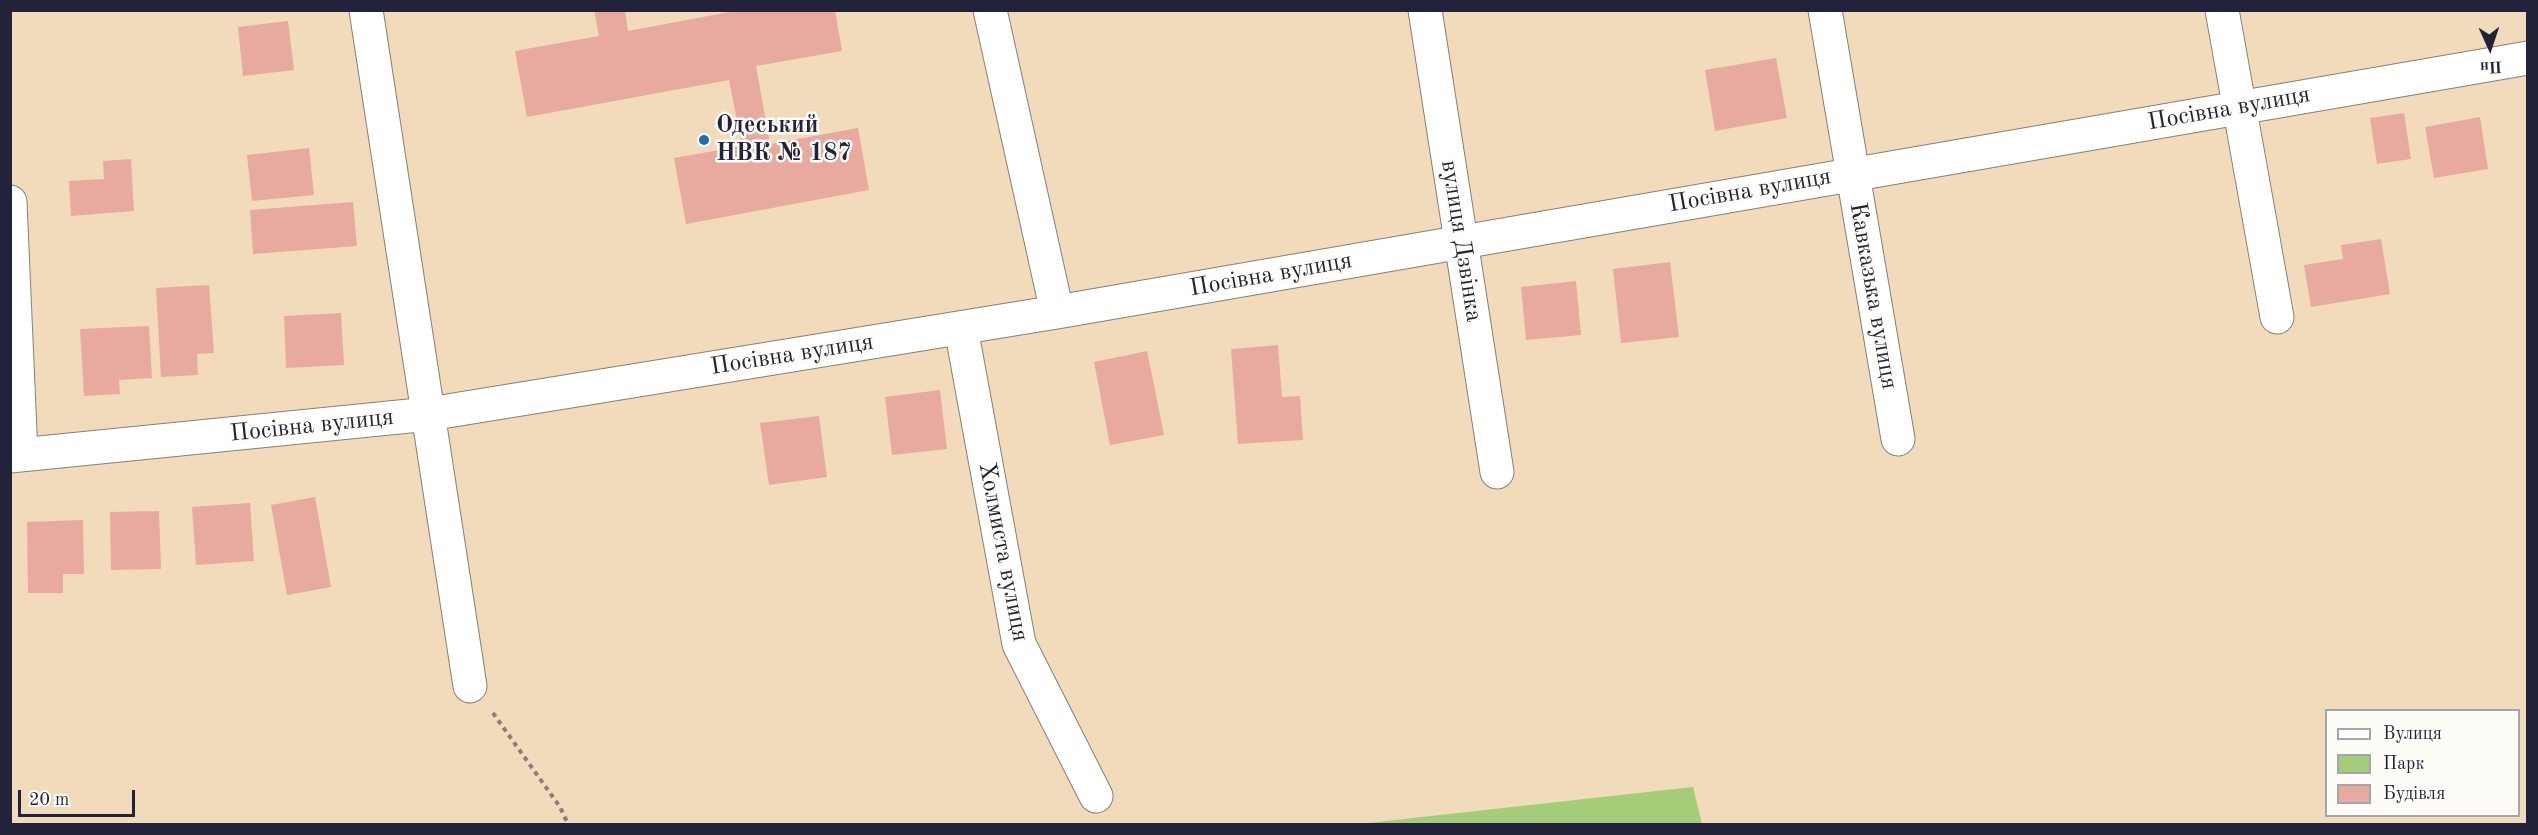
<!DOCTYPE html>
<html>
<head>
<meta charset="utf-8">
<style>
  body { margin:0 }
  #map { position:relative; width:2538px; height:835px; overflow:hidden; background:#f1dbba; font-family:"Old Standard TT",serif }
  canvas { display:block }
  .frame { position:absolute; inset:0; border:12px solid #22223b; pointer-events:none }
  .legend { position:absolute; left:2325px; top:709px; width:195px; height:108px; box-sizing:border-box; background:#fdfcf7; border:2px solid #a5a5ac; margin:0; padding:8px 10px; list-style:none; font-size:18px; color:#22223b }
  .legend li { display:flex; align-items:center; gap:12px; height:30px }
  .legend b { width:30px; border:2px solid #a5a5ac }
  .north { position:absolute; left:2460px; top:18px; width:60px; height:60px; -webkit-text-stroke:4px #fdfcf7; paint-order:stroke; rotate:177deg; font-size:16px; font-weight:700; line-height:24px; text-align:center; color:#22223b }
  .north::after { content:''; display:block; margin:auto; width:21px; height:27px; background:#22223b; clip-path:polygon(50% 0,100% 100%,50% 72%,0 100%) }
  .scale { position:absolute; left:18px; top:790px; width:117px; height:27px; box-sizing:border-box; border:3px solid #22223b; border-top:0; padding-left:8px; font-size:18px; line-height:21px; white-space:nowrap; color:#22223b; -webkit-text-stroke:4px #fdfcf7; paint-order:stroke }
</style>
</head>
<body>
<div id="map">
<canvas width="2538" height="835"></canvas>
<div class="frame"></div>
<ul class="legend">
<li><b style="height:8px;background:#fff"></b>Вулиця</li>
<li><b style="height:16px;background:#a3cd79"></b>Парк</li>
<li><b style="height:16px;background:#e8aa9f"></b>Будівля</li>
</ul>
<div class="north">Пн</div>
<div class="scale">20 m</div>
</div>
<script>
const c = document.querySelector('canvas').getContext('2d');
c.lineJoin = 'round';
function fillPath(path, color) {
  c.fillStyle = color;
  c.fill(path, 'evenodd');
}
function toPath(rows) {
  const path = new Path2D();
  for (const r of rows) {
    path.moveTo(r[0], r[1]);
    for (let i = 2; i < r.length; i += 2) path.lineTo(r[i], r[i + 1]);
  }
  return path;
}
function trace(path, color, width, dash) {
  c.strokeStyle = color;
  c.lineWidth = width;
  c.lineCap = dash ? 'butt' : 'round';
  c.setLineDash(dash || []);
  c.stroke(path);
}
function label(font, color, halo, rows, align = 'center') {
  c.font = font + ' "Old Standard TT",serif';
  c.lineWidth = 5;
  c.setLineDash([]);
  c.textBaseline = 'middle';
  c.strokeStyle = halo;
  c.fillStyle = color;
  for (const [text, x, y, turn = 0] of rows) {
    c.save();
    c.translate(x, y);
    c.rotate((+turn || 0) * Math.PI / 180);
    c.textAlign = isNaN(turn) ? turn : align;
    if (halo) c.strokeText(text, 0, 0);
    c.fillText(text, 0, 0);
    c.restore();
  }
}
fillPath(toPath([
  [1693,787,1702,824,1359,824]
]), '#a3cd79');
fillPath(toPath([
  [594,10,625,10,628,31,740,10,835,10,842,51,756,66,770,144,858,128,869,190,686,224,674,158,742,146,729,80,527,117,515,51,599,36],
  [288,21,294,70,243,76,238,27],
  [1776,58,1787,118,1715,131,1705,70],
  [2404,113,2411,159,2377,164,2370,118],
  [2480,117,2488,169,2434,178,2425,127],
  [309,148,314,195,252,201,247,155],
  [131,159,134,211,71,216,69,181,104,179,103,161],
  [353,202,357,246,253,254,250,210],
  [2381,239,2390,294,2311,307,2304,265,2343,259,2341,245],
  [1670,262,1679,337,1621,343,1613,269],
  [1576,281,1581,335,1526,340,1521,287],
  [209,285,214,353,197,354,198,375,161,377,156,288],
  [341,313,344,365,286,368,284,316],
  [149,326,152,378,119,380,120,394,84,396,80,329],
  [1278,345,1282,397,1300,396,1303,440,1238,444,1231,349],
  [1147,351,1164,435,1110,445,1094,362],
  [940,390,947,449,892,455,885,397],
  [819,416,827,477,769,485,760,423],
  [315,497,331,587,287,595,271,505],
  [250,503,254,561,196,565,192,507],
  [159,511,161,569,111,570,110,512],
  [83,520,84,574,63,574,63,593,28,593,27,522]
]), '#e8aa9f');
const minor = toPath([
  [366,10,470,686],
  [990,10,1057,312],
  [1425,10,1497,472],
  [1825,10,1898,439],
  [2222,10,2277,317],
  [10,202,21,455],
  [961,328,1019,644,1096,796],
  [10,456,429,414,1057,312,2528,58]
]);
trace(minor, '#8a7e7a', 35);
trace(toPath([
  [493,713,560,807,568,824]
]), '#8a7e7a', 4, [4.5, 4.5]);
trace(minor, '#fff', 33);
for (const [x, y, r, color] of [
  [704,140,6,"#1f6fb2"]
]) {
  const dot = new Path2D();
  dot.arc(x, y, r, 0, 2 * Math.PI);
  c.fillStyle = color;
  c.fill(dot);
  trace(dot, '#fdfcf7', 2);
}
label('24px', '#22223b', '#fdfcf7', [
  ["Посівна вулиця",2229,109,-10],
  ["Посівна вулиця",1750,191,-10],
  ["вулиця Дзвінка",1461,241,81],
  ["Посівна вулиця",1271,275,-10],
  ["Кавказька вулиця",1873,296,80],
  ["Посівна вулиця",792,355,-9],
  ["Посівна вулиця",312,426,-6],
  ["Холмиста вулиця",1003,552,79]
]);
label('bold 24px', '#22223b', '#fdfcf7', [
  ["Одеський",716,126],
  ["НВК № 187",716,154]
], 'left');
</script>
</body>
</html>
